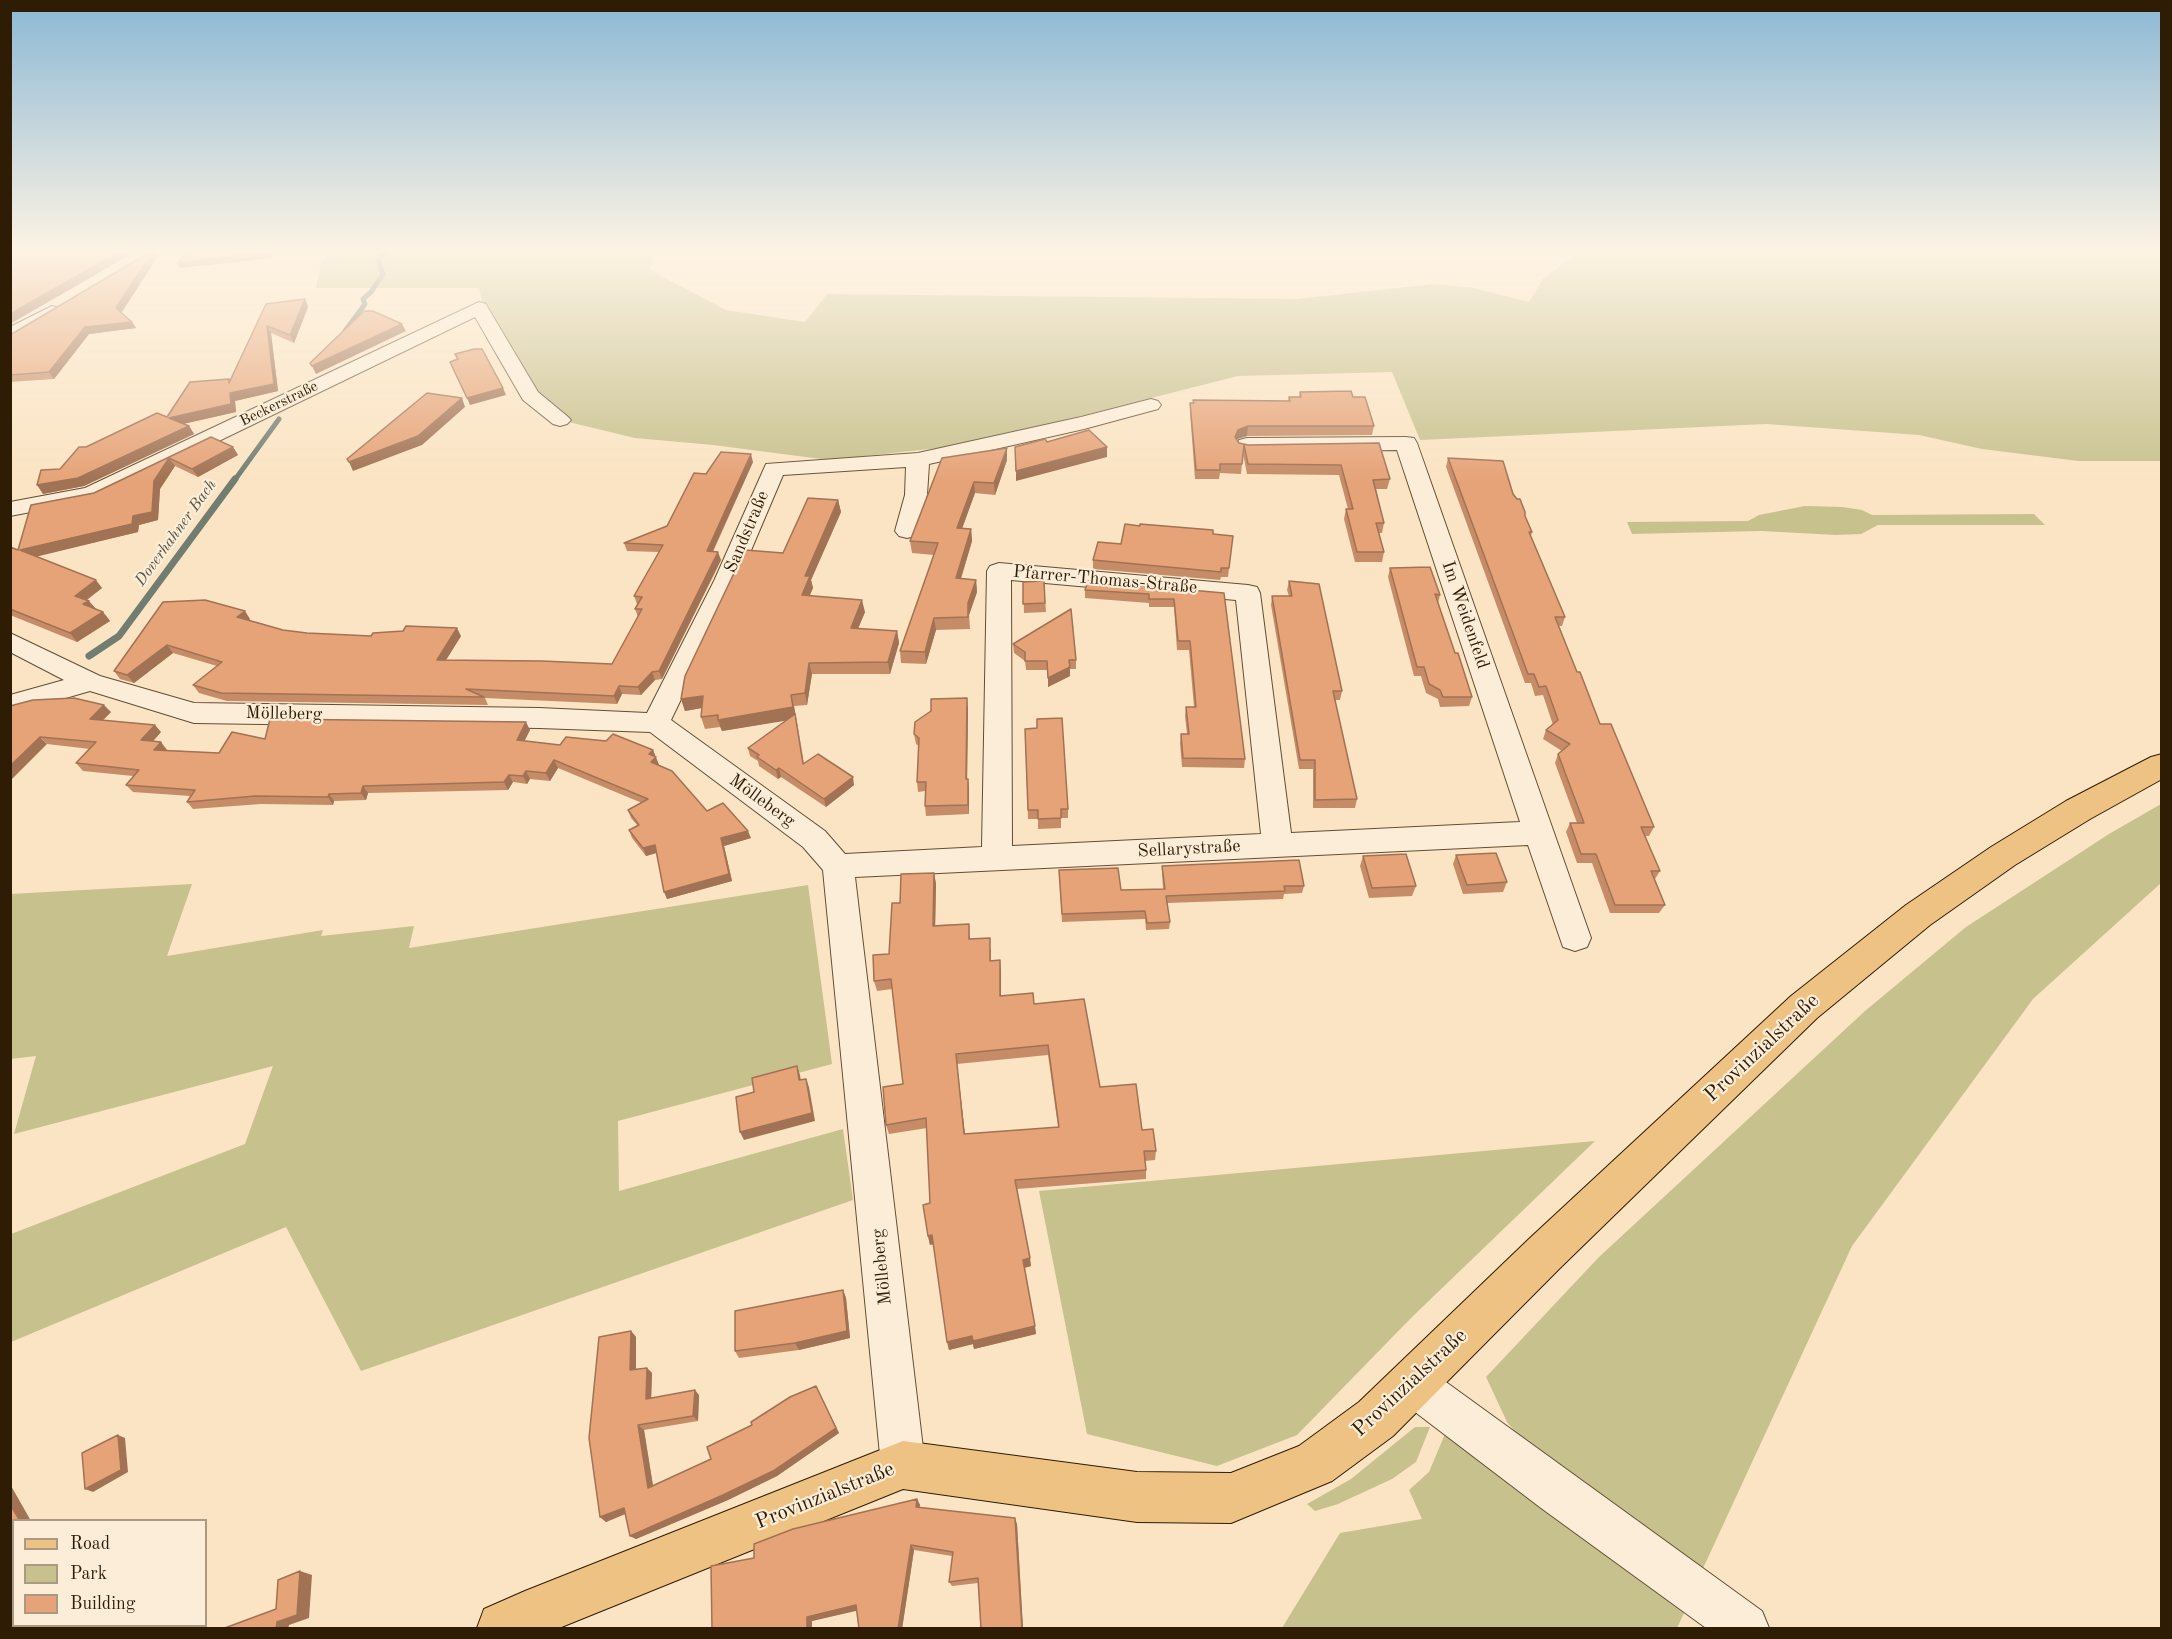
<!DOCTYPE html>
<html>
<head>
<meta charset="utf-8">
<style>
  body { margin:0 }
  #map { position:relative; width:2172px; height:1639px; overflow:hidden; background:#fbe4c3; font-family:"Old Standard TT",serif }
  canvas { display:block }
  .frame { position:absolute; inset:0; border:12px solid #2e1c04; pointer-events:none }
  .legend { position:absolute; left:12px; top:1519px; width:195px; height:108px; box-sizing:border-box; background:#fcedd8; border:2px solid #aa9983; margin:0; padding:8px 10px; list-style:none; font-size:18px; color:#2e1c04 }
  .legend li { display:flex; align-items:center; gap:12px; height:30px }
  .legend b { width:30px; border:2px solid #aa9983 }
</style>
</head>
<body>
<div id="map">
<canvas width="2172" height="1639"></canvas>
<div class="frame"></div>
<ul class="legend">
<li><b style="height:8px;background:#eec282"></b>Road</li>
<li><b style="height:16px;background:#c7c18e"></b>Park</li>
<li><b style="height:16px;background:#e6a378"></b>Building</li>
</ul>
</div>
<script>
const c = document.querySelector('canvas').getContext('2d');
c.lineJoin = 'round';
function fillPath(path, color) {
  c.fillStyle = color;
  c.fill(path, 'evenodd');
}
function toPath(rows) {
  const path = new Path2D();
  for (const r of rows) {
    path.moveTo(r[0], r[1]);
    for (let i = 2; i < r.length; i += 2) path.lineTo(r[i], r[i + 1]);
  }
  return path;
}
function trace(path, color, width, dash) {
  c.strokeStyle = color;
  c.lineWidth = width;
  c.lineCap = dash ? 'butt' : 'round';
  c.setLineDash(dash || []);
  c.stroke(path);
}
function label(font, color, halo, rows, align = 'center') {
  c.font = font + ' "Old Standard TT",serif';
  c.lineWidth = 4.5;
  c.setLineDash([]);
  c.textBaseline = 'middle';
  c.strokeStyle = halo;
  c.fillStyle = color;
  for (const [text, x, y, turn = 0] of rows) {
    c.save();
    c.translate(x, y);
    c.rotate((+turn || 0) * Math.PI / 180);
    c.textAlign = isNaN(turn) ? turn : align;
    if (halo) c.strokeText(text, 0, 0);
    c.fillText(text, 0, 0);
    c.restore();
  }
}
fillPath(toPath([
  [330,252,655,252,650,270,726,310,805,322,827,294,1297,299,1434,284,1474,288,1529,302,1543,279,1579,252,2161,252,2161,461,2078,461,1982,449,1919,435,1766,424,1420,440,1392,372,1238,376,966,445,829,460,713,445,635,438,560,420,530,396,488,324,479,288,316,288,320,267],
  [1805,506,1842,507,1862,510,1872,515,2034,514,2045,525,1878,525,1861,534,1836,535,1761,531,1632,534,1627,522,1748,521,1759,515],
  [2161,804,2161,883,2033,999,1852,1246,1699,1577,1529,1448,1507,1422,1486,1377,1599,1257,1865,1011,1966,927,2109,834],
  [192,884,167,956,323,930,321,936,414,926,409,948,808,885,832,1064,618,1121,619,1191,843,1129,853,1200,361,1371,286,1227,11,1342,11,1234,245,1144,273,1066,14,1134,36,1056,11,1059,11,894],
  [1595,1141,1411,1318,1297,1435,1217,1466,1087,1434,1039,1191],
  [1415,1427,1430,1427,1416,1462,1392,1479,1338,1504,1315,1511,1307,1504,1351,1479],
  [1445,1434,1684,1613,1677,1628,1282,1628,1340,1533,1422,1519,1409,1490,1429,1472]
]), '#c7c18e');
trace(toPath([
  [345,331,365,304,363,299,371,292,383,274,378,260,386,252],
  [234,481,279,419]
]), '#727d71', 5);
trace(toPath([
  [89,656,119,636,235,479]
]), '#727d71', 7);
const minor = toPath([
  [479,302,486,304,488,308,538,392,567,416,571,420,567,424,560,426,553,424,523,400,475,317,99,499,10,516,10,502,85,488,479,302],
  [52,306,59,308,61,312,59,316,10,341,10,327,52,306],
  [1151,399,1158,401,1161,405,1158,409,1084,429,929,464,927,495,919,531,915,536,907,538,899,536,895,531,905,495,906,467,783,475,738,581,671,720,825,831,845,854,982,847,987,571,990,566,999,563,1248,585,1257,587,1260,593,1291,833,1520,822,1397,450,1247,452,1239,450,1236,445,1239,440,1247,438,1406,437,1414,438,1417,443,1591,938,1587,947,1575,951,1563,947,1528,845,855,877,925,1465,919,1481,903,1487,887,1481,881,1465,823,870,803,847,650,732,539,728,194,723,90,691,10,714,10,695,64,680,10,652,10,633,100,676,194,703,539,708,647,713,714,581,766,464,918,453,1081,417,1151,399],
  [1011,580,1236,600,1261,834,1012,846,1011,580],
  [1413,1363,1428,1369,1762,1611,1769,1628,1706,1628,1541,1508,1398,1399,1392,1384,1398,1369,1413,1363]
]);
const major = toPath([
  [2162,754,2162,779,2090,819,2015,865,1930,925,1817,1018,1560,1268,1393,1436,1332,1481,1231,1523,1137,1522,903,1489,559,1628,477,1628,484,1609,525,1591,903,1441,1137,1472,1231,1473,1299,1446,1359,1402,1530,1238,1791,996,1906,905,1991,847,2066,801,2151,757,2162,754]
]);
trace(minor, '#614e34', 2);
trace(major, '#2e1c04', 2);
fillPath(minor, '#fcedd8');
fillPath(major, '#eec282');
fillPath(toPath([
  [158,256,121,313,132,322,136,328,89,334,54,379,10,382,10,335],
  [305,299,308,307,294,343,271,333,278,391,235,401,236,412,183,424,189,426,194,434,84,486,43,494,60,469,86,447,167,417,229,379,230,381,266,304],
  [1300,392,1353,397,1374,426,1372,435,1247,436,1237,439,1239,443,1248,445,1379,443,1390,479,1387,489,1376,489,1384,523,1382,533,1379,533,1384,552,1382,562,1355,562,1344,519,1346,509,1348,509,1339,475,1247,474,1243,454,1241,474,1220,473,1219,479,1195,479,1190,412,1190,403,1288,401,1289,397,1299,397],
  [211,437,233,447,238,455,198,477,175,466,160,489,158,520,139,525,138,532,36,556,102,588,87,600,96,609,103,612,110,621,77,642,10,615,10,547,18,550,94,493],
  [1007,448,1007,460,995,495,975,493,962,528,971,529,972,541,961,579,976,580,977,592,969,615,970,629,936,630,926,664,901,663,900,651,934,555,912,553,910,541],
  [1448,458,1513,494,1525,516,1532,532,1531,536,1565,617,1562,626,1558,626,1577,672,1600,724,1654,827,1649,836,1645,836,1660,871,1655,879,1665,905,1659,913,1610,913,1592,863,1577,863,1566,832,1570,823,1577,823,1555,763,1558,754,1562,751,1543,739,1546,730,1553,725,1543,695,1535,696,1531,683,1525,683,1446,467],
  [753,462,713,552,721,560,662,679,655,680,641,695,622,694,617,704,485,698,488,705,227,701,199,693,193,685,217,666,173,653,134,683,120,679,114,671,163,602,250,619,249,620,283,630,307,633,371,636,461,636,446,660,612,664,638,617,635,609,637,604,634,596,659,552,627,551,624,543,667,526,706,474],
  [838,500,841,512,811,580,813,588,810,595,865,612,858,629,897,631,899,643,890,674,812,674,807,705,794,706,804,764,854,785,826,807,781,777,778,779,759,766,758,761,750,756,748,748,787,720,722,731,720,727,705,729,701,717,702,708,685,711,681,699,783,553],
  [1213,534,1233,536,1228,577,1221,577,1220,580,1093,569,1093,560,1121,544],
  [1390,568,1440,595,1438,603,1455,653,1472,697,1469,706,1440,707,1438,699,1426,693,1421,676,1414,676,1388,577],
  [1044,581,1046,612,1024,613,1023,582],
  [1289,581,1342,691,1340,700,1335,700,1357,799,1355,808,1313,808,1313,769,1299,769,1271,605,1272,596,1289,596,1287,590],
  [1085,590,1224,593,1245,759,1244,768,1182,767,1180,743,1181,734,1187,734,1185,716,1186,707,1194,707,1189,650,1177,650,1174,607,1149,607,1149,603,1085,598],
  [1013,644,1076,660,1076,669,1070,669,1070,676,1048,687,1048,670,1026,670,1025,661,1014,653],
  [10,706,111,712,103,720,161,732,153,741,167,750,219,753,265,739,530,730,524,741,560,745,653,750,659,765,707,811,751,838,724,846,732,881,667,899,657,853,646,856,632,838,629,830,638,826,631,818,628,810,642,803,558,768,550,781,530,779,527,784,513,782,508,790,368,793,366,800,334,801,333,805,261,804,193,809,187,802,190,796,133,792,126,785,133,776,83,771,76,763,90,749,47,744],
  [968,708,967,779,969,788,969,814,926,816,925,806,925,791,918,792,917,782,919,746,916,744,914,734],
  [1025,729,1068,809,1068,818,1061,818,1061,828,1038,829,1038,819,1028,819],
  [1456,855,1507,882,1503,892,1463,894,1453,864],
  [1363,856,1416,886,1412,896,1369,898,1360,866],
  [1162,866,1304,886,1302,893,1284,894,1283,899,1167,903,1170,922,1169,929,1146,930,1145,919,1062,922,1059,870,1121,890,1163,889,1162,873],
  [934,873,936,884,935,925,969,924,970,939,991,949,991,961,1001,971,1001,996,1034,1004,1100,1087,1142,1130,1156,1151,1155,1160,1145,1161,1146,1170,1146,1179,1017,1189,1031,1266,1024,1268,1036,1334,974,1349,973,1344,949,1350,933,1244,930,1245,928,1236,930,1203,927,1128,889,1134,886,1125,903,1084,892,989,877,991,874,981,889,954,900,903],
  [1048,1055,1058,1127,965,1134,957,1064],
  [843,1290,846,1298,850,1338,799,1350,739,1358,735,1351],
  [631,1331,636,1337,636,1370,647,1368,652,1373,651,1398,699,1395,698,1421,644,1430,653,1486,711,1459,752,1425,816,1386,839,1433,777,1476,728,1500,636,1539,630,1536,625,1514,606,1522,600,1517],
  [917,1499,920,1505,919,1507,1017,1524,1023,1629,981,1629,978,1583,952,1586,949,1582,952,1556,914,1550,902,1629,859,1629,857,1610,812,1621,812,1629,712,1629,754,1558]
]), '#c68c67');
fillPath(toPath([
  [119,252,135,252,10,324,10,314],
  [153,252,156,252,158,256,120,315,116,308],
  [267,252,275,252,272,258,180,268,177,263],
  [305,299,308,307,294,343,290,335],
  [132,322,136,328,89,334,54,379,49,372,85,327],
  [402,324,406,331,316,374,312,366],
  [267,326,271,333,278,391,235,401,236,412,174,426,169,418,230,393],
  [503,388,506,395,470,405,467,398],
  [462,398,465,407,422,445,353,471,349,462],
  [189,426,194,434,84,486,43,494,37,485],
  [1248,426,1247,436,1237,439,1235,437,1238,430],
  [233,447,238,455,198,477,192,469],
  [1107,447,1107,457,1016,481,1016,471],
  [1007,448,1007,460,995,495,994,483],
  [751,454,753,462,709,559,707,551],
  [169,458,175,466,160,489,158,520,139,525,138,532,27,559,20,550,133,516],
  [974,482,975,493,958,540,957,528],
  [838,500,841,512,811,580,813,588,805,606,802,595,805,576],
  [971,529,972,541,957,591,956,578],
  [718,552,721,560,662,679,659,671],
  [96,580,102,588,81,604,75,596],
  [976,580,977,592,969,615,970,629,968,603],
  [862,600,865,612,853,640,851,628],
  [89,601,96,609,83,604],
  [245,611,250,619,243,625,237,617],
  [103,612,110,621,77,642,70,633],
  [934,618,936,630,926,664,925,652],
  [457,628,461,636,441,668,437,660],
  [897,631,899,643,890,674,888,662],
  [167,645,173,653,134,683,127,675],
  [809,663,812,674,807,705,805,693],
  [1070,667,1070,676,1048,687,1048,678],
  [652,672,655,680,641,695,638,687],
  [619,686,622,694,617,704,614,696],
  [791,695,794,706,806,773,796,719,722,731,718,720],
  [703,696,707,707,685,711,681,699],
  [967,698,968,708,967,788,966,779],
  [104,705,111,712,96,727,90,719],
  [526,722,530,730,521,748,517,740],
  [155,725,161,732,147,748,141,740],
  [40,737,47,744,10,781,10,766],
  [161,742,167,750,161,758,154,750],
  [653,750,659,765,654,770,649,754],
  [554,760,558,768,550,781,546,773],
  [779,768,781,777,778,779,776,770],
  [526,771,530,779,527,784,523,776],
  [509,775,513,782,508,790,504,782],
  [853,777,854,785,826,807,824,799],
  [968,779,969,788,969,814,968,805],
  [363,786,368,793,366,800,361,793],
  [329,794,334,801,333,805,328,797],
  [748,831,751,838,724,846,732,881,667,899,664,892,721,838],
  [655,845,659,852,646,856,643,848],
  [934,873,936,884,935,936,933,926],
  [1000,960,1001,971,1001,1007,1000,996],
  [956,1054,957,1064,966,1144,964,1134],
  [797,1066,800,1075,802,1088,799,1080],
  [806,1079,809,1087,815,1121,744,1140,740,1132],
  [932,1235,934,1244,930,1245,928,1236],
  [1030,1258,1031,1266,1024,1268,1023,1260],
  [843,1290,846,1298,850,1338,799,1350,795,1343],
  [1035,1326,1036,1334,974,1349,973,1344,949,1350,947,1342,972,1336],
  [631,1331,636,1337,636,1376,630,1370],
  [647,1368,652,1373,651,1404,646,1399],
  [816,1386,839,1433,777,1476,728,1500,636,1539,630,1536],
  [695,1390,699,1395,698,1421,693,1416],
  [638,1425,644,1430,654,1492,648,1488],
  [118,1435,125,1438,128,1472,93,1492,85,1489],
  [10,1484,31,1521,20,1521,10,1504],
  [917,1499,920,1505,919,1512,916,1507],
  [624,1508,630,1512,606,1522,600,1517],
  [1015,1518,1017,1524,1023,1629,1022,1629],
  [911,1545,914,1550,902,1629,898,1629],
  [300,1571,312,1575,309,1618,289,1625,288,1629,276,1629,277,1622],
  [856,1605,860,1610,812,1621,812,1629,807,1629,807,1617],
  [14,1609,14,1622,10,1624,10,1611],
  [86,1626,104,1626,101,1629,83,1629]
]), '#a17254');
const building = toPath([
  [10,252,119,252,10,314,10,252],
  [150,252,153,252,116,308,132,322,85,327,49,372,10,375,10,335,150,252],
  [188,252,267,252,177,263,188,252],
  [305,299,290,335,267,326,274,384,230,393,231,404,169,418,189,426,78,478,37,485,41,470,60,469,79,447,86,447,157,413,167,417,190,382,229,379,229,383,266,304,305,299],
  [364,311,373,311,402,324,312,366,310,363,364,311],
  [474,349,482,349,503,388,467,398,450,362,458,359,455,354,474,349],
  [1351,391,1353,397,1365,397,1374,426,1248,426,1238,430,1235,437,1239,443,1248,445,1379,443,1390,479,1373,480,1384,523,1376,523,1384,552,1357,552,1346,509,1353,509,1341,465,1248,464,1244,445,1242,464,1220,464,1220,470,1196,470,1190,403,1194,403,1193,400,1290,401,1289,397,1301,397,1300,392,1351,391],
  [427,393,462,398,418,436,349,462,347,459,427,393],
  [1089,430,1107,447,1016,471,1015,447,1045,439,1047,442,1089,430],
  [211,437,233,447,192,469,169,458,154,481,152,512,133,516,132,524,20,550,96,580,75,596,89,601,83,604,103,612,70,633,10,609,10,547,18,550,31,505,94,493,211,437],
  [1007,448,994,483,974,482,957,528,971,529,956,578,976,580,968,603,968,617,934,618,925,652,900,651,938,543,910,541,942,458,1007,448],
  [721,452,751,454,707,551,718,552,659,671,652,672,638,687,619,686,614,696,466,689,484,697,221,693,193,685,222,662,167,645,127,675,114,671,163,602,205,600,245,611,237,617,283,630,307,633,371,636,373,633,403,631,406,626,457,628,437,660,542,661,612,664,642,609,635,609,642,597,634,596,663,545,624,543,667,526,694,473,706,474,721,452],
  [1448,458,1503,461,1513,494,1517,499,1520,499,1525,512,1525,516,1532,532,1529,532,1565,617,1555,617,1577,672,1580,672,1600,724,1611,724,1654,827,1641,827,1660,871,1651,871,1665,905,1615,905,1596,854,1581,854,1570,823,1584,823,1558,754,1570,744,1546,730,1558,720,1546,686,1539,687,1534,674,1528,674,1448,458],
  [808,498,838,500,805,576,810,576,802,595,862,600,851,628,897,631,888,662,809,663,805,693,791,695,793,707,718,720,718,715,701,717,703,696,681,699,685,676,745,550,783,553,808,498],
  [1125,524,1140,526,1140,524,1213,530,1213,534,1233,536,1229,568,1221,568,1221,572,1093,560,1098,542,1121,544,1125,524],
  [1430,567,1440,595,1435,594,1455,653,1458,653,1472,697,1443,697,1440,690,1429,684,1424,667,1417,667,1390,568,1430,567],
  [1044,581,1045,603,1023,604,1023,582,1044,581],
  [1088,581,1224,593,1245,759,1183,758,1181,734,1189,734,1186,707,1196,707,1190,641,1178,641,1174,599,1149,599,1149,594,1085,590,1088,581],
  [1289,581,1319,584,1342,691,1333,691,1357,799,1315,800,1315,760,1300,760,1272,596,1292,596,1289,581],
  [1071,609,1076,660,1069,660,1070,667,1048,678,1047,661,1025,661,1025,652,1013,644,1071,609],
  [74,698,104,705,90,719,155,725,141,740,161,742,154,750,219,753,232,732,265,739,270,719,526,722,517,740,560,745,566,737,606,741,613,734,653,750,649,754,656,757,651,762,672,771,707,811,723,803,748,831,721,838,729,874,664,892,655,845,643,848,629,830,639,825,628,810,648,799,554,760,546,773,526,771,523,776,509,775,504,782,363,786,361,793,329,794,328,797,255,796,187,802,195,790,126,785,139,770,76,763,96,742,40,737,10,766,10,706,33,700,74,698],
  [967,698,966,779,968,779,968,805,925,806,926,782,917,782,919,738,914,734,915,722,931,711,931,699,967,698],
  [795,714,803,764,818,754,853,777,824,799,779,768,776,770,757,757,759,755,748,748,795,714],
  [1062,718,1068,809,1061,809,1061,818,1038,819,1038,810,1028,810,1025,729,1037,728,1037,719,1062,718],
  [1496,853,1507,882,1467,885,1456,855,1496,853],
  [1406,854,1416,886,1372,888,1363,856,1406,854],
  [1299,860,1304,886,1284,886,1285,891,1166,896,1170,922,1147,923,1145,911,1062,914,1059,870,1118,868,1121,890,1165,889,1162,866,1299,860],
  [934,873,933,926,969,924,969,939,990,938,990,961,1000,960,1000,996,1033,993,1034,1004,1084,999,1100,1087,1136,1084,1142,1130,1153,1129,1156,1151,1144,1151,1146,1170,1015,1180,1030,1258,1023,1260,1035,1326,973,1341,972,1336,947,1342,932,1235,928,1236,923,1205,930,1203,926,1118,886,1125,883,1087,903,1084,891,979,874,981,873,955,889,954,892,903,900,903,901,874,934,873],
  [1048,1045,1059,1127,964,1134,956,1054,1048,1045],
  [797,1066,799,1080,806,1079,812,1113,740,1132,736,1097,754,1092,752,1078,797,1066],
  [843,1290,847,1331,795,1343,735,1351,735,1311,843,1290],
  [631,1331,630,1370,647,1368,646,1399,695,1390,693,1416,638,1425,648,1488,711,1459,707,1447,752,1425,751,1422,790,1397,816,1386,836,1428,773,1471,723,1495,630,1536,624,1508,600,1517,589,1438,599,1337,631,1331],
  [118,1435,121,1470,85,1489,82,1453,118,1435],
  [917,1499,916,1507,1015,1518,1022,1629,981,1629,978,1578,949,1582,953,1552,911,1545,898,1629,859,1629,856,1605,807,1617,807,1629,712,1629,711,1566,754,1558,754,1544,793,1529,917,1499],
  [10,1504,20,1521,14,1521,14,1609,10,1611,10,1504],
  [300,1571,297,1615,277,1622,276,1629,222,1629,276,1609,278,1580,300,1571],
  [33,1626,86,1626,83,1629,30,1629,33,1626]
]);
fillPath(building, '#e6a378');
trace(building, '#a17254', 1.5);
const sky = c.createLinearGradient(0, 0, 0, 482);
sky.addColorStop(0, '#8bb8d5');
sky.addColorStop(0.52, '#fdf3e4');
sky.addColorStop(1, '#fdf3e400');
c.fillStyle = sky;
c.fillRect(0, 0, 2172, 482);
label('15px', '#2e1c04', '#fcedd8', [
  ["Beckerstraße",279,404,-26]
]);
label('italic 16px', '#565543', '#fcedd8', [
  ["Doverhahner Bach",176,533,-54]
]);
label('18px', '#2e1c04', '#fcedd8', [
  ["Sandstraße",747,532,-67],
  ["Pfarrer-Thomas-Straße",1105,580,5],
  ["Im Weidenfeld",1465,615,71],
  ["Mölleberg",284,714,1],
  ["Mölleberg",762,801,36],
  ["Sellarystraße",1189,849,-3],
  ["Mölleberg",882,1267,-96]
]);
label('21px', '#2e1c04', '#fcedd8', [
  ["Provinzialstraße",1762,1048,-43],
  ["Provinzialstraße",1410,1383,-43],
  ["Provinzialstraße",825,1496,-22]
]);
</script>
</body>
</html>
